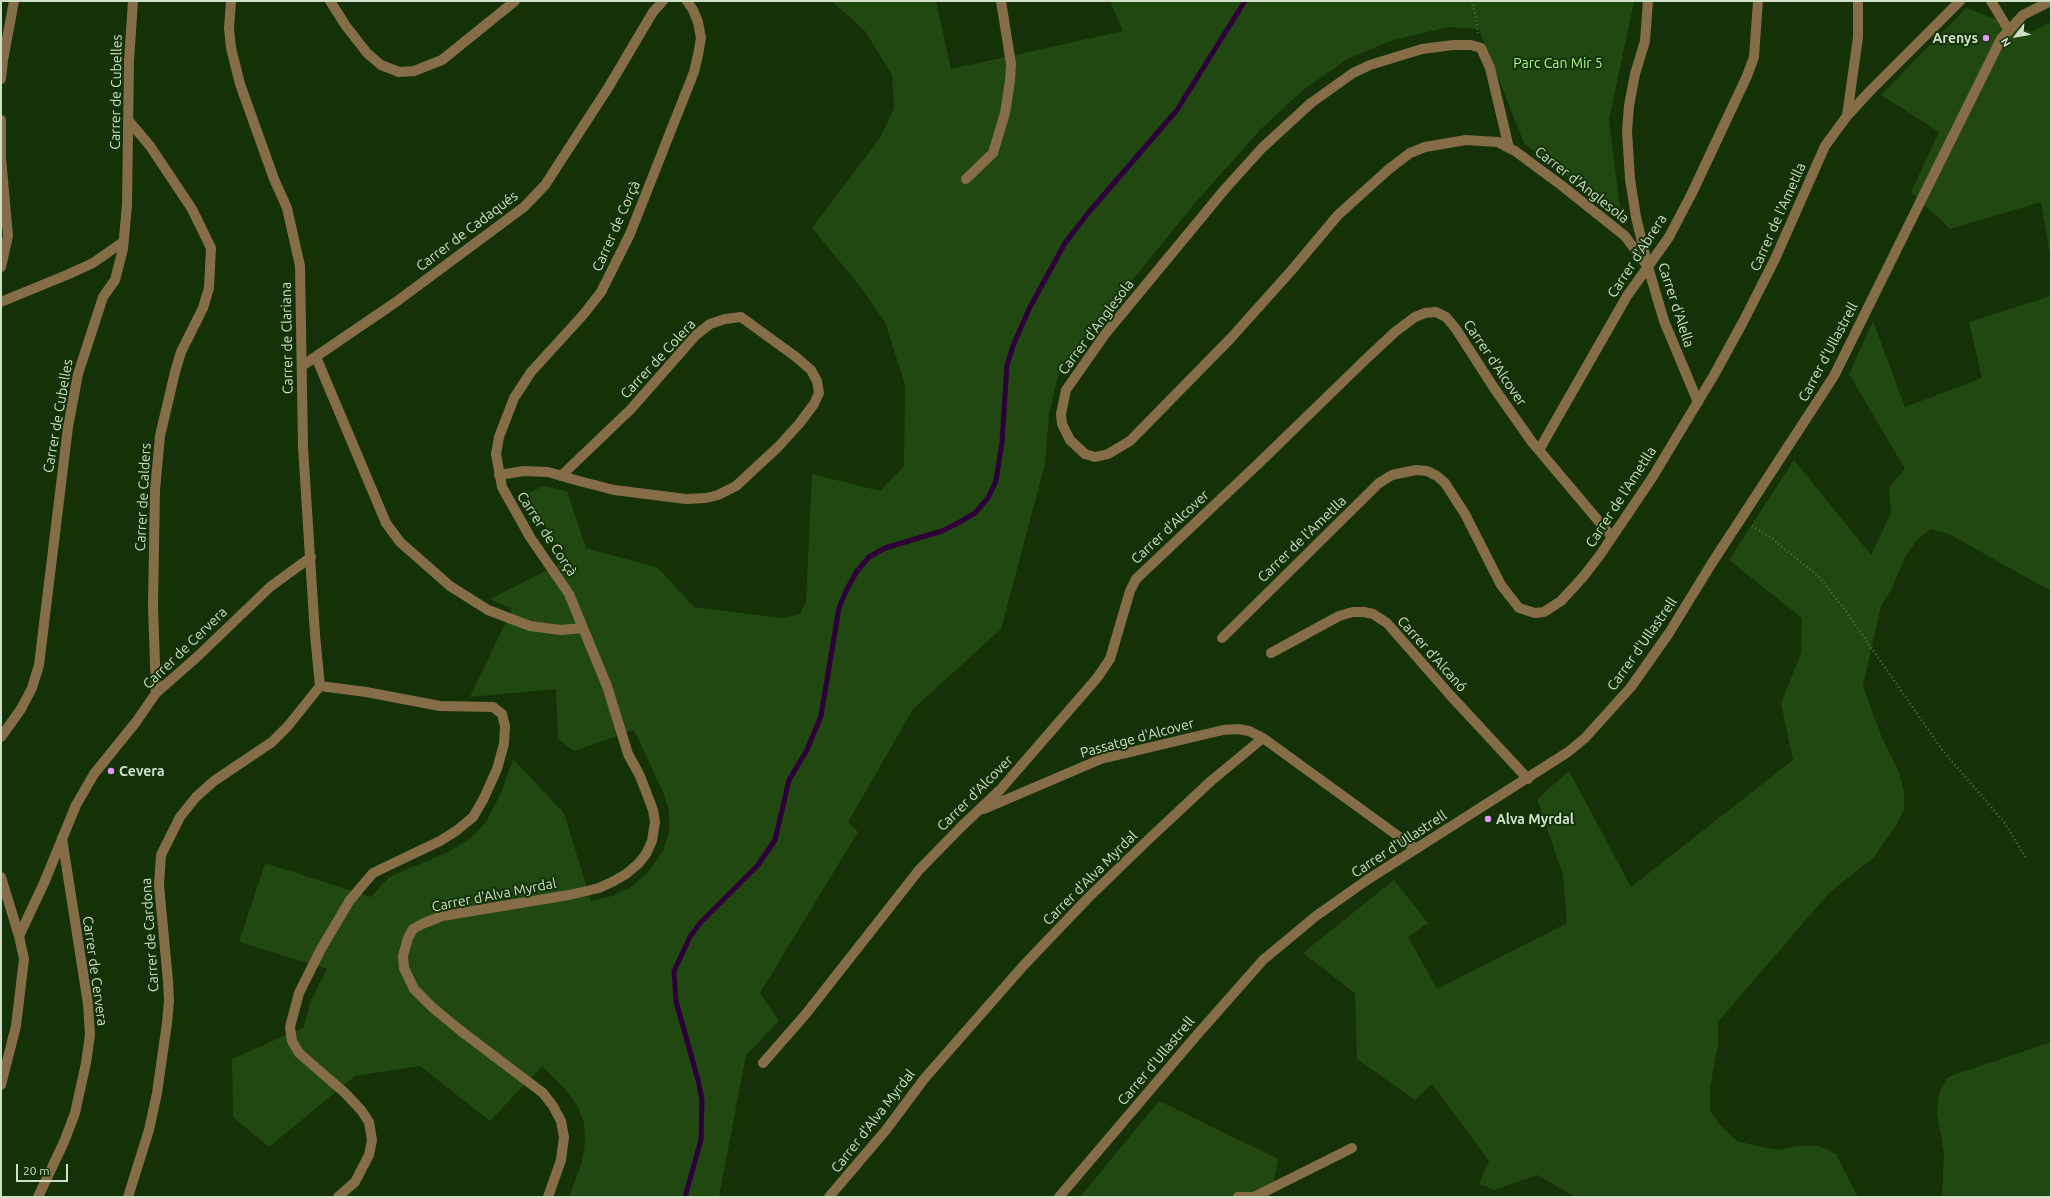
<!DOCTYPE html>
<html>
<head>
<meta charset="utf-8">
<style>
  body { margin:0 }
  #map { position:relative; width:2052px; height:1198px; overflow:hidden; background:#143108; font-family:Ubuntu,sans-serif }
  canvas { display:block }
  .frame { position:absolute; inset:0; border:2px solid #cee0c8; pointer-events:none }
  .north { position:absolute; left:1996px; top:16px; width:40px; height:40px; -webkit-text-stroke:3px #143108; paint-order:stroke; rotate:239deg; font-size:11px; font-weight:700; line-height:16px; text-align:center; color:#cee0c8 }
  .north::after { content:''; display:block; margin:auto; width:14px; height:18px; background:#cee0c8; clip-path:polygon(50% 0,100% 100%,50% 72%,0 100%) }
  .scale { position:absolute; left:16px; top:1164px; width:52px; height:18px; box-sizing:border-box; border:2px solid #cee0c8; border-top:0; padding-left:5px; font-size:12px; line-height:14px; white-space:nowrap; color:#cee0c8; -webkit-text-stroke:3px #143108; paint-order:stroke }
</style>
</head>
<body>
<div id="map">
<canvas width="2052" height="1198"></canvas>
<div class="frame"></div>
<div class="north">N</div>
<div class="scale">20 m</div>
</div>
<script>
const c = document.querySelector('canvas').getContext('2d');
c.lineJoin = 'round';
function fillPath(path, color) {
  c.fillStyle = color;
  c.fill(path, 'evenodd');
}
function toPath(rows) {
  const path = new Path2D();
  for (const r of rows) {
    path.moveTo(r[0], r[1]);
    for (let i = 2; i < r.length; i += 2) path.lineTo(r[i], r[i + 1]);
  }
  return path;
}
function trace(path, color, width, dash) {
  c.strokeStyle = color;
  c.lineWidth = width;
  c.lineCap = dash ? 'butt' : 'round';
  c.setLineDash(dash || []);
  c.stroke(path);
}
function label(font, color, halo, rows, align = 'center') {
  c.font = font + ' Ubuntu,sans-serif';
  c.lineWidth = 4;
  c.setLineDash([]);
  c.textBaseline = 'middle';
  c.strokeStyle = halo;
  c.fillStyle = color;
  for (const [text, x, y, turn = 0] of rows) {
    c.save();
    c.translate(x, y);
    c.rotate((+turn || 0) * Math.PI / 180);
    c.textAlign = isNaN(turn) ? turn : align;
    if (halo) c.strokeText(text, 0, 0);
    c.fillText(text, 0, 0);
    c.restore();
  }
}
fillPath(toPath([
  [832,1,936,1,951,69,1123,31,1110,1,1634,1,1609,120,1621,216,1617,216,1524,143,1469,4,1478,29,1448,27,1390,41,1346,60,1303,90,1260,130,1195,203,1082,342,1058,376,1049,414,1045,464,1001,629,913,709,848,822,858,832,760,993,779,1021,746,1055,719,1197,569,1197,581,1165,585,1143,584,1123,577,1105,564,1088,542,1066,490,1121,420,1066,355,1076,269,1147,233,1117,232,1059,304,1027,310,1003,327,969,239,942,265,863,371,897,389,877,448,852,472,837,486,822,502,791,513,759,564,813,591,901,612,896,632,887,648,872,663,851,669,832,669,811,663,792,634,730,574,751,558,739,556,689,470,697,512,609,490,599,567,560,525,495,543,486,567,491,586,548,658,568,694,607,782,618,800,614,806,601,812,474,880,491,904,466,905,385,885,322,859,285,812,228,880,138,894,108,892,75,865,31],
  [1966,8,2031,32,2051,22,2051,261,2041,202,1950,229,1911,192,1939,132,1881,95],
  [2051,296,2051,591,1949,534,1930,529,1917,540,1906,555,1891,590,1881,606,1863,686,1882,738,1899,772,1904,791,1904,809,1896,826,1874,857,1829,893,1718,1022,1718,1044,1710,1088,1710,1110,1720,1125,1737,1141,1756,1146,1779,1150,1797,1146,1819,1146,1836,1154,1858,1197,1576,1197,1537,1175,1495,1190,1479,1184,1489,1161,1432,1084,1415,1100,1357,1059,1355,993,1303,953,1394,880,1428,923,1408,937,1437,989,1567,923,1563,875,1537,799,1569,771,1631,887,1793,760,1781,703,1801,653,1802,618,1729,560,1794,460,1871,555,1891,513,1889,487,1905,469,1849,374,1873,321,1905,407,1982,378,1969,322],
  [2051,1042,2051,1197,1942,1197,1944,1153,1937,1113,1939,1093,1948,1077],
  [1159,1101,1278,1159,1271,1197,1080,1197]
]), '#224811');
trace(toPath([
  [685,1197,701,1140,702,1100,698,1080,676,1001,674,971,690,937,701,922,758,865,775,840,789,780,807,750,821,716,839,608,847,589,857,571,869,557,885,548,942,531,958,523,975,513,988,498,996,481,1002,442,1007,365,1013,346,1029,309,1065,243,1089,212,1177,110,1245,1]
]), '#2d0039', 5);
trace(toPath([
  [1471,1,1474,10,1478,33],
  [1752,526,1770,537,1818,576,1843,607,1943,751,2004,822,2026,858]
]), '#57704d', 2.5, [1, 3]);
trace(toPath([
  [231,1,229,28,231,48,240,84,274,179,287,208,300,266,303,447,315,635,320,686],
  [330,1,346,26,367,53,381,65,399,72,414,71,442,60,515,1],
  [1648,1,1645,41,1635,74,1629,106,1627,131,1630,179,1636,217,1648,267,1664,321,1698,402],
  [1991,1,2008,29],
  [1,79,3,60,14,1],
  [1847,116,1858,37,1858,1],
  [1,120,1,158,8,236,1,267],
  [128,120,150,146,192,209,211,248,209,288,203,308,181,352,175,372,160,436,155,490,153,606,156,693],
  [1509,148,1490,68,1481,48,1471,45,1453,45,1422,49,1370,65,1353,73,1311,103,1262,148,1225,189,1106,333,1066,390,1061,414,1062,424,1070,440,1085,454,1095,457,1108,454,1130,441,1230,339,1291,271,1338,215,1389,169,1410,153,1425,147,1466,140,1498,142,1509,148,1515,151,1561,185,1625,236,1648,267],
  [966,179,993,153,1005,113,1010,81,1011,64,1001,1],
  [1,302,69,274,93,263,123,242],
  [316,357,386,523,400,542,450,586,488,610,530,626,561,630,583,628,569,594,530,537,502,487,496,454,499,437,514,398,531,372,583,315,601,292,630,234,694,72,698,55,701,38,698,22,693,10,687,1],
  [302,366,396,302,524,207,545,185,608,88,653,12,663,1],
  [1539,450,1627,296,1669,237,1692,193,1747,76,1754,57,1758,1],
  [499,475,524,471,548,472,579,481,614,490,686,499,706,498,718,495,736,486,778,447,799,424,814,404,819,393,817,381,811,370,796,357,741,317,725,319,710,324,696,335,631,409,561,476],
  [1222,638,1379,483,1392,475,1416,470,1427,471,1437,476,1445,483,1465,514,1501,585,1519,608,1535,613,1544,612,1561,601,1583,577,1600,555,1652,478,1714,375,1743,322,1775,259,1825,146,1847,116,1869,92,1960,1],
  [1271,653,1339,616,1353,612,1364,612,1373,614,1387,623,1451,696,1528,779],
  [320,686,366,692,440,706,493,707,502,714,505,726,504,744,497,769,483,800,473,817,456,831,440,841,373,873,350,900,321,949,299,993,290,1027,292,1041,299,1053,345,1093,361,1110,369,1122,372,1140,369,1155,355,1182,338,1197],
  [1,737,21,709,32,688,39,665,68,427,78,374,103,297,115,280,123,249,127,205,129,61,133,1],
  [984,809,1101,759,1223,730,1238,729,1249,731,1263,738],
  [1,877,19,936,24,959,16,1026,1,1085],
  [19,936,44,883,76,805,94,774,136,722,156,693,197,657,270,587,311,557],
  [763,1063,805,1015,919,870,962,826,1000,790,1097,678,1110,659,1130,591,1136,579,1259,463,1365,360,1395,332,1415,317,1425,313,1436,312,1446,317,1456,329,1494,388,1532,442,1612,537],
  [38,1197,64,1142,75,1113,86,1063,90,1035,88,1004,62,838],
  [128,1197,149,1130,157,1093,167,1023,169,1001,168,981,159,885,161,855,180,817,196,797,214,781,272,742,288,726,320,686],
  [548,1197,561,1160,564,1137,561,1121,553,1106,543,1093,461,1031,432,1007,414,989,404,968,403,956,408,938,413,929,422,924,442,916,569,895,599,888,614,881,626,874,639,863,646,854,652,841,655,822,653,810,640,776,628,754,607,686,583,628],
  [829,1197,886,1130,924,1079,1024,965,1088,898,1150,838,1211,781,1263,738,1416,849],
  [1059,1197,1196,1036,1263,960,1316,916,1367,880,1568,752,1585,738,1631,687,1669,633,1712,563,1834,376,2001,39,2023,15,2051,1],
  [1238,1197,1253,1197],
  [1254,1197,1352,1148]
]), '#856d48', 10);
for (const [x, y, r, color] of [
  [1986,38,4,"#dd99f3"],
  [111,771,4,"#dd99f3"],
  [1488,819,4,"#dd99f3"]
]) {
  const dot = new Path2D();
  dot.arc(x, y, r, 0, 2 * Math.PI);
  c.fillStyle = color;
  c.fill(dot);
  trace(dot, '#143108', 1.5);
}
label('bold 14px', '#cee0c8', '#143108', [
  ["Arenys",1978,38,"right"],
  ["Cevera",119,771],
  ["Alva Myrdal",1496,819]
], 'left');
label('14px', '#a9fa8b', '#143108', [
  ["Parc Can Mir 5",1558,63]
]);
label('14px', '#cee0c8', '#143108', [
  ["Carrer de Cubelles",116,92,-89],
  ["Carrer d'Anglesola",1582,185,38],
  ["Carrer de l'Ametlla",1778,217,-66],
  ["Carrer de Corçà",616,226,-66],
  ["Carrer de Cadaqués",467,231,-37],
  ["Carrer d'Abrera",1637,256,-57],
  ["Carrer d'Alella",1676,305,72],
  ["Carrer d'Anglesola",1096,327,-53],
  ["Carrer de Clariana",287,338,-91],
  ["Carrer d'Ullastrell",1828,352,-62],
  ["Carrer de Colera",658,359,-47],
  ["Carrer d'Alcover",1495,363,56],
  ["Carrer de Cubelles",58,416,-80],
  ["Carrer de Calders",143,497,-87],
  ["Carrer de l'Ametlla",1621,497,-57],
  ["Carrer d'Alcover",1170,527,-43],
  ["Carrer de Corçà",547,534,57],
  ["Carrer de l'Ametlla",1302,539,-44],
  ["Carrer d'Ullastrell",1642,644,-55],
  ["Carrer de Cervera",185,648,-44],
  ["Carrer d'Alcanó",1432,654,48],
  ["Passatge d'Alcover",1137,738,-15],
  ["Carrer d'Alcover",975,793,-45],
  ["Carrer d'Ullastrell",1399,844,-33],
  ["Carrer d'Alva Myrdal",1090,878,-45],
  ["Carrer d'Alva Myrdal",494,895,-11],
  ["Carrer de Cardona",150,935,-94],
  ["Carrer de Cervera",95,971,82],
  ["Carrer d'Ullastrell",1156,1061,-50],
  ["Carrer d'Alva Myrdal",873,1121,-52]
]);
</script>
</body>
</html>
